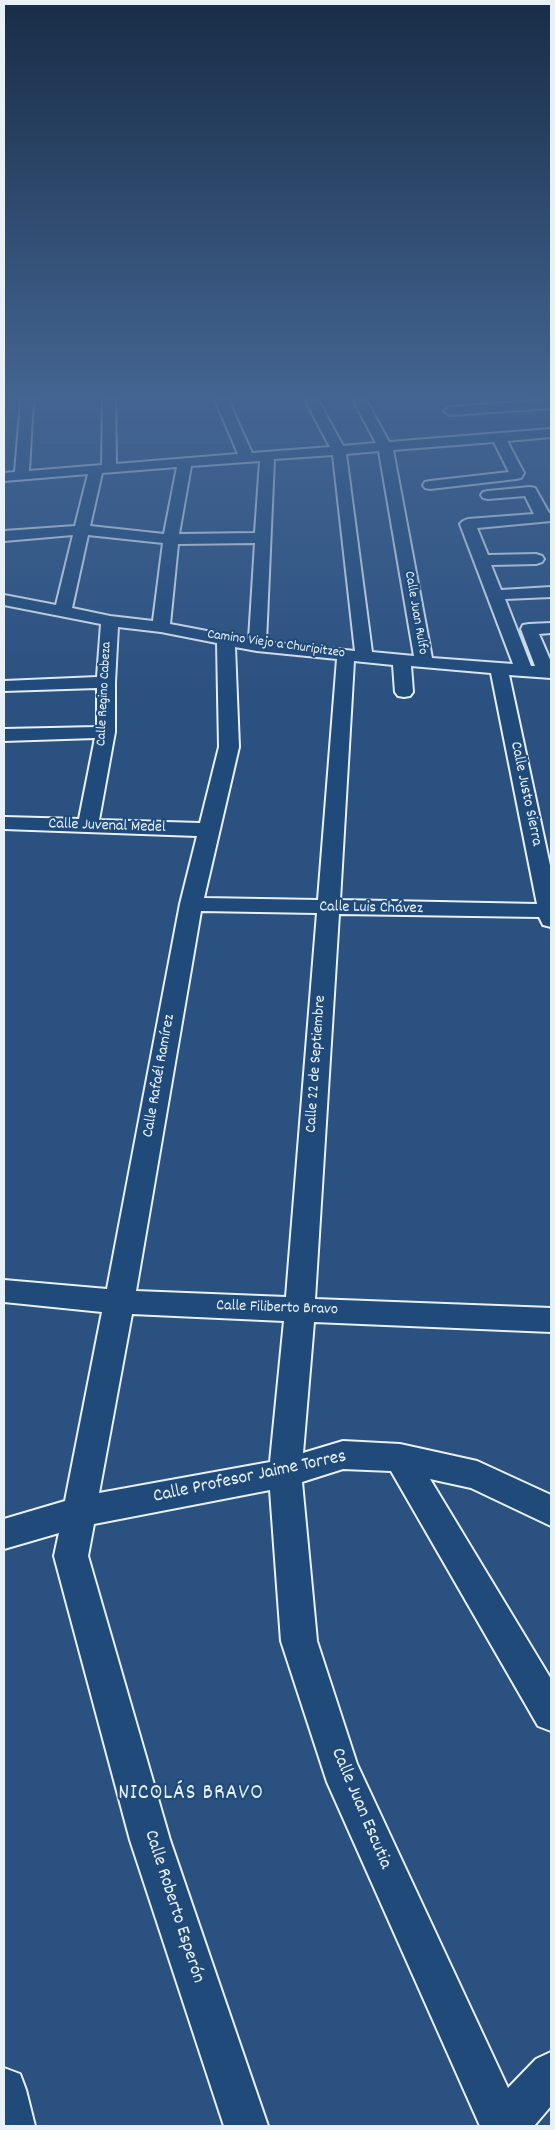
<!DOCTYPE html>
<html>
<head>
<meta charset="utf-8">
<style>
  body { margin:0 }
  #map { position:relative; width:555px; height:2130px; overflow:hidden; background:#2b5181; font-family:Dekko,sans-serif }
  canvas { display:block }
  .frame { position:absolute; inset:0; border:5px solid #e8f1f8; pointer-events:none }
</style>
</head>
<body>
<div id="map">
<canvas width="555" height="2130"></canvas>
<div class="frame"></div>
</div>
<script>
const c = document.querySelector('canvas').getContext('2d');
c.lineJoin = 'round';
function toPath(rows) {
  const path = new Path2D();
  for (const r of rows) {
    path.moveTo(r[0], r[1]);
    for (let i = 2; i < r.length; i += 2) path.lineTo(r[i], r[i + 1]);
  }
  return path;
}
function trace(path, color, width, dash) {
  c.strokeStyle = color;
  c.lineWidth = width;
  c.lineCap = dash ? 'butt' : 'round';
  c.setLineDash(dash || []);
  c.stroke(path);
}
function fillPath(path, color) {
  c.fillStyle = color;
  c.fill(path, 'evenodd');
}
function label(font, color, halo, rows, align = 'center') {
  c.font = font + ' Dekko,sans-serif';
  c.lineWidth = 4.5;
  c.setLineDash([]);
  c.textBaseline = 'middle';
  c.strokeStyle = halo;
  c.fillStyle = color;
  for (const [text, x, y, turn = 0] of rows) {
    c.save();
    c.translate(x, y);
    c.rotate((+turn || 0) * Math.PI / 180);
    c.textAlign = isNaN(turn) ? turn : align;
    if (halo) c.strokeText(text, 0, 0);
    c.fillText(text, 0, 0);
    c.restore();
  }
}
const minor = toPath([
  [21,400,33,400,29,471,102,465,103,400,115,400,116,464,238,454,215,400,228,400,252,453,330,447,305,400,318,400,343,446,376,443,353,400,366,400,389,442,551,429,551,437,507,441,524,473,521,478,516,479,430,489,425,488,423,485,425,482,430,481,509,472,494,442,393,450,432,658,513,664,460,524,463,521,468,519,534,514,525,496,488,499,483,498,481,495,483,492,488,491,530,487,535,488,549,513,551,513,551,521,477,528,488,555,536,554,542,556,544,559,542,562,536,564,491,565,501,590,551,587,551,597,505,599,531,666,535,666,521,629,523,625,529,624,551,623,551,633,539,634,551,662,551,678,509,675,551,870,551,927,543,925,539,917,339,914,315,1299,551,1308,551,1332,314,1322,303,1453,343,1441,400,1444,477,1461,551,1495,551,1526,471,1488,430,1479,551,1679,551,1731,538,1726,391,1471,343,1469,302,1482,317,1641,357,1764,508,2088,536,2059,551,2052,551,2106,534,2126,480,2126,327,1782,281,1641,270,1490,94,1524,88,1556,170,1840,268,2126,224,2126,130,1840,54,1556,59,1533,4,1549,4,1519,65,1501,102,1312,4,1302,4,1280,107,1289,180,904,197,836,4,829,4,817,79,819,95,738,4,741,4,729,97,727,97,688,4,691,4,681,97,677,101,624,4,605,4,595,56,605,73,535,4,541,4,531,75,526,88,474,4,481,4,473,15,472,21,400],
  [379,451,414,656,372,652,346,454,379,451],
  [333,455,355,651,266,642,274,459,333,455],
  [260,461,255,533,179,534,191,466,260,461],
  [177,467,164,534,90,526,102,473,177,467],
  [88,535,163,543,153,621,110,616,72,608,88,535],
  [255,543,249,639,170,624,178,544,255,543],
  [118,627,161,632,217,643,219,747,200,823,99,820,115,732,115,682,118,627],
  [235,647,257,651,337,659,318,900,204,898,239,747,235,647],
  [354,661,393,665,395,692,398,696,404,697,410,696,413,692,411,666,491,673,537,904,340,900,354,661],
  [201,911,317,913,286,1297,136,1291,201,911],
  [132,1314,284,1321,270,1462,99,1493,132,1314],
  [547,400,551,400,551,408,450,415,444,411,450,407,547,400],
  [4,2068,20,2074,26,2090,35,2126,4,2126,4,2068]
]);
trace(minor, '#e8f1f8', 4);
fillPath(minor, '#1f4a7a');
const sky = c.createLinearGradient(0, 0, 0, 699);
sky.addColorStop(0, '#182d47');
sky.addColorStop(0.57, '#446592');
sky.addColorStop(1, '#44659200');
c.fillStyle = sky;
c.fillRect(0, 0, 555, 699);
label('14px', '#e8f1f8', '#1f4a7a', [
  ["Calle Juan Rulfo",415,613,80],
  ["Camino Viejo a Churipitzeo",276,645,8],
  ["Calle Regino Cabeza",105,694,-87]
]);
label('16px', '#e8f1f8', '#1f4a7a', [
  ["Calle Justo Sierra",525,794,78],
  ["Calle Juvenal Medel",107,827,2],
  ["Calle Luis Chávez",371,909,1],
  ["Calle 22 de Septiembre",317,1064,-86],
  ["Calle Rafaél Ramírez",160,1076,-80],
  ["Calle Filiberto Bravo",277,1309,2]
]);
label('19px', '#e8f1f8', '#1f4a7a', [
  ["Calle Profesor Jaime Torres",250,1478,-12],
  ["Calle Juan Escutia",360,1809,67],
  ["Calle Roberto Esperón",173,1907,72]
]);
c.letterSpacing = '1px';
label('22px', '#e8f1f8', '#1f4a7a', [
  ["NICOLÁS BRAVO",191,1795]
]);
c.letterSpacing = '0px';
</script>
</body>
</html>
